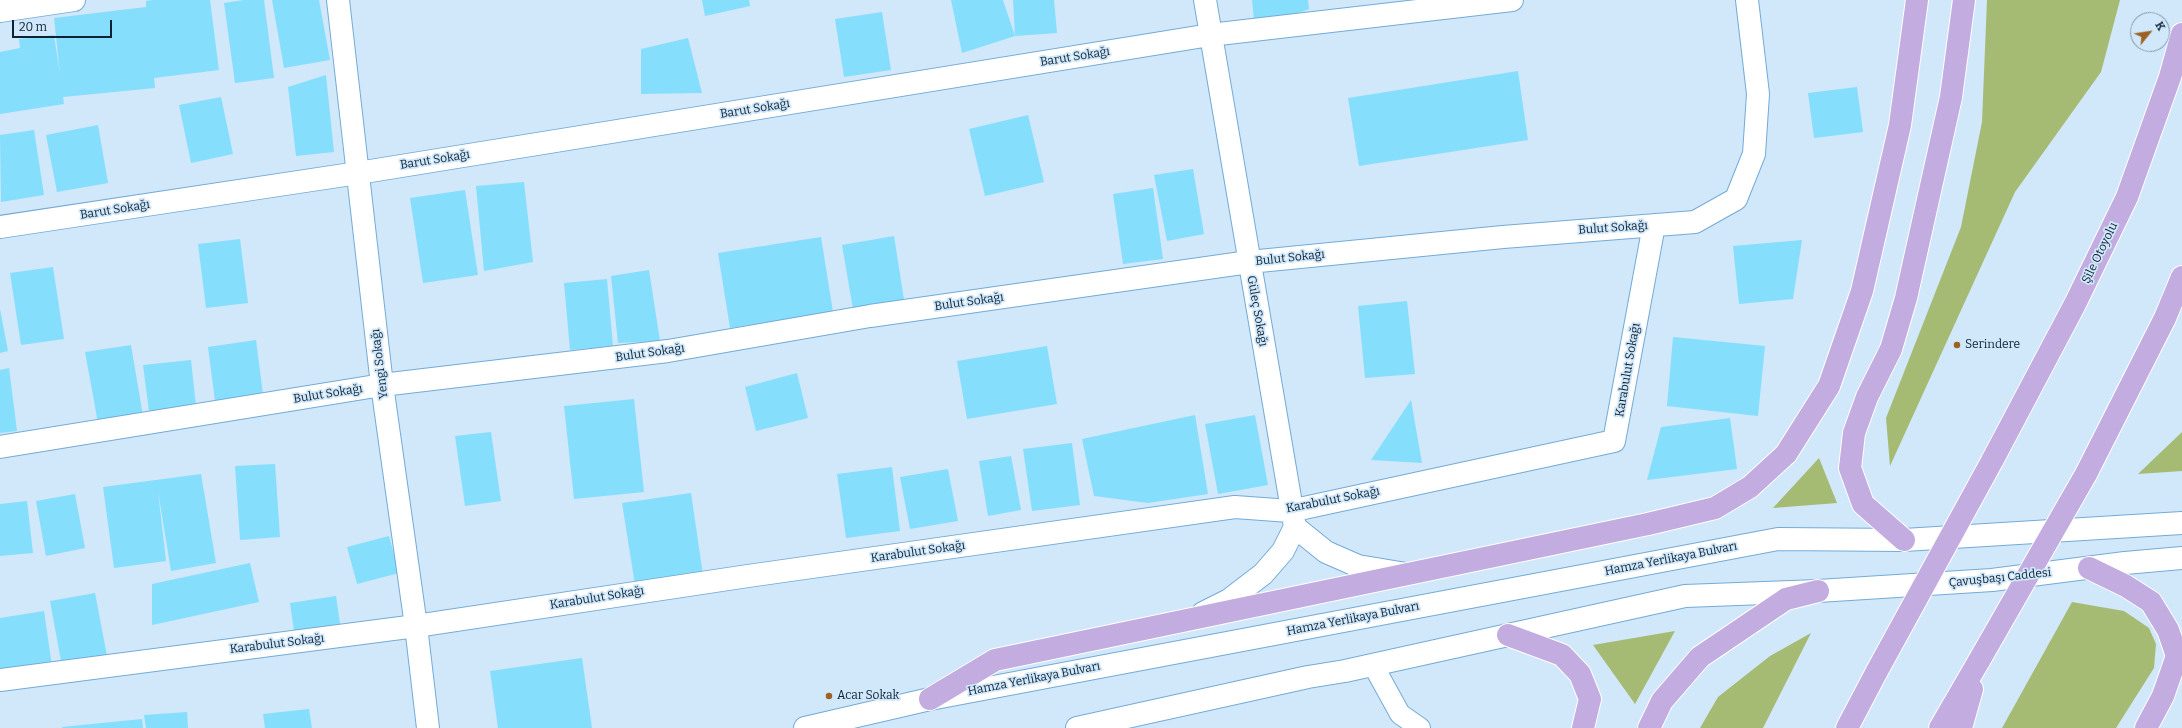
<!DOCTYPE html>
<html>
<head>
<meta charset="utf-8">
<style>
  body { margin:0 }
  #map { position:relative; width:2182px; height:728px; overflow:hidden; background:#d1e7fa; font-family:Bitter,serif }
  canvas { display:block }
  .north { position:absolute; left:2130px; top:12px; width:40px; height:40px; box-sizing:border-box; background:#d1e7fa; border:1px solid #8399ab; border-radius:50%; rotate:60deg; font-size:11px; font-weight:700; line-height:16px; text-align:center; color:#0d2334 }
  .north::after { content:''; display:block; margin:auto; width:14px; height:18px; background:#9d6223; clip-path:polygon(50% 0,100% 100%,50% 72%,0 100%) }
  .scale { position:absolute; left:12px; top:20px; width:100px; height:18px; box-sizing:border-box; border:2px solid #0d2334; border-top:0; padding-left:5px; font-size:12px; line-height:14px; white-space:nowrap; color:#0d2334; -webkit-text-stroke:3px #d1e7fa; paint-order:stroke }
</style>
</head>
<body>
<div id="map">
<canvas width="2182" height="728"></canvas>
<div class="north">K</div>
<div class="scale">20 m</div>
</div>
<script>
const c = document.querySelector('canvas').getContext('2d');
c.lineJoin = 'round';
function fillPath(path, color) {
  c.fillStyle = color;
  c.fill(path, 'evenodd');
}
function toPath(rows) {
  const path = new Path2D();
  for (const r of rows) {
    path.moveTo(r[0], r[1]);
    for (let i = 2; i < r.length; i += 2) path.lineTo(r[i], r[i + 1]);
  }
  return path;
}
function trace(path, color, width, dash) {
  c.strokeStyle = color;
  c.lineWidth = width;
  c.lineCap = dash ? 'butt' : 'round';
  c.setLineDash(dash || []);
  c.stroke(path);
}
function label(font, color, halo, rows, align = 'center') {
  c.font = font + ' Bitter,serif';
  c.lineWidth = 3.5;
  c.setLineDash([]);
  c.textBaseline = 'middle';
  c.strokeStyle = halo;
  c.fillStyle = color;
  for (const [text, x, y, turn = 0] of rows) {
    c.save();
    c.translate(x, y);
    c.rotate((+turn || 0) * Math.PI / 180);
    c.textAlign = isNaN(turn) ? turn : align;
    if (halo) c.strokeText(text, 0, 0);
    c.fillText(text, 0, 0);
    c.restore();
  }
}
fillPath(toPath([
  [1987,0,2120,0,2101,72,2015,192,1890,466,1886,418,1961,227,1982,122],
  [2182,432,2182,471,2138,474],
  [1819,458,1837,503,1773,508],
  [2072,602,2124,611,2149,628,2156,644,2154,668,2116,728,2002,728],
  [1675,631,1635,704,1593,645],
  [1811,633,1763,728,1700,728,1718,697,1770,656]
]), '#a5bb74');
fillPath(toPath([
  [153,0,210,0,219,70,154,78,155,88,63,97,64,104,0,114,0,52,20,48,19,39,54,35,60,74,54,18,146,7,146,1],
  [244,0,264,0,274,78,235,83,224,3],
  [272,0,319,0,330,60,284,68],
  [702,0,749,0,750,6,705,16],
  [951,0,1003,0,1015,36,1013,0,1054,0,1057,33,1015,36,962,53],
  [1252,0,1308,0,1309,9,1255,30],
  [882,12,891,70,844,77,835,19],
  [688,38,702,93,641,94,641,49],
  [1518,71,1528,140,1359,166,1348,98],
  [326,75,334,152,296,156,288,87],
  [1857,87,1863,132,1814,138,1808,93],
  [221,97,233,154,191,163,179,105],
  [1028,115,1044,182,985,196,969,129],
  [98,125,108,183,57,192,46,135],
  [34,130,44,195,1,202,0,135],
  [1193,169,1204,234,1167,241,1154,175],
  [524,182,533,262,484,271,476,186],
  [1153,188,1163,259,1123,264,1113,194],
  [465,190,478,275,423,283,410,198],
  [894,236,904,300,853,309,842,245],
  [821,237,833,312,730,328,718,253],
  [240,239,248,303,206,308,198,244],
  [1802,240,1793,299,1739,304,1733,246],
  [53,267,64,339,21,345,10,273],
  [649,270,660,341,618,343,611,276],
  [607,279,613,346,570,350,564,283],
  [1407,301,1415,374,1365,378,1358,306],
  [0,309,8,351,0,353],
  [1673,337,1765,346,1758,416,1667,406],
  [256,340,264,402,216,409,208,347],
  [131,345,143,416,98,423,85,352],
  [1047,346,1057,404,967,419,957,361],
  [191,360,196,406,149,411,143,365],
  [9,368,17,431,0,433,0,370],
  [797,373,808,418,756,431,745,387],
  [634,399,644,492,574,499,564,406],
  [1411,400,1422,463,1371,460],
  [1195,415,1208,494,1148,503,1094,496,1082,439],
  [1255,415,1268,485,1218,494,1205,424],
  [1730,418,1737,469,1647,480,1661,427],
  [491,432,501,501,465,506,455,436],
  [1072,443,1080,505,1032,511,1023,449],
  [1011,456,1021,510,988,516,979,461],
  [275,464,280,537,240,540,235,466],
  [892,467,900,531,846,538,837,474],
  [948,469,958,521,910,529,900,477],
  [201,474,216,563,171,571,158,491,166,561,114,568,103,487],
  [691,493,703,575,635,585,622,503],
  [75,494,85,548,46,556,36,501],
  [27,501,33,553,0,556,0,504],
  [389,536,399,573,357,584,347,547],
  [250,563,259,602,152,625,152,584],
  [95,593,109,666,61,661,50,601],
  [336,596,341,630,295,638,290,603],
  [44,611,53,673,0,668,0,618],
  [582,658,592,728,498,728,490,671],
  [309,709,312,728,265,728,263,714],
  [187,712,188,728,146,728,144,715],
  [142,719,143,728,62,728,62,727]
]), '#86defd');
const service = toPath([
  [1373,665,1400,714,1420,728]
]);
const minor = toPath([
  [338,0,382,385,416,626,428,728],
  [1205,0,1295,527],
  [0,11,74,0],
  [0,227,358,173,1210,35,1512,0],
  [0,447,382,385,668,351,870,316,1249,262,1503,237,1695,222,1736,199,1754,154,1758,94,1747,0],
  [1203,613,1229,600,1263,574,1283,551,1295,527,1326,552,1358,566,1406,574],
  [0,680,416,626,748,576,1235,507,1290,511,1614,441,1654,225]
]);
const secondary = toPath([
  [805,728,930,699,1778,539,1904,540,2182,523],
  [1077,728,1308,677,1345,671,1685,596,1818,591,1992,580,2125,563,2182,558]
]);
const trunk = toPath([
  [1992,461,2075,304,2127,197,2170,77,2182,34],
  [2086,474,2165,318,2182,277],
  [1904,540,1863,504,1850,468,1854,433,1867,397,1891,349,1906,298,1951,97,1964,0],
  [2089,568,2126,586,2151,602,2168,630,2177,656,2163,696,2146,728],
  [1508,635,1562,655,1580,674,1590,699,1583,728],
  [930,699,995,660,1648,524,1715,508,1750,487,1786,454,1829,386,1862,291,1900,125,1917,0],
  [1649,728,1662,701,1700,657,1786,599,1818,591],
  [1847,728,1877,671],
  [1940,728,1980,659],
  [1961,728,1972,689]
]);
trace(service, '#74abd6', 22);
trace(minor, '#74abd6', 24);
trace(secondary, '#74abd6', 24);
trace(trunk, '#fff', 24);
trace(service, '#fff', 20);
trace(minor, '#fff', 22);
trace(secondary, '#fff', 22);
trace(trunk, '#c2ace0', 22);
const trunkBridge = toPath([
  [1980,659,2086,474],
  [1877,671,1992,461]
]);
trace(trunkBridge, '#fff', 24, []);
trace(trunkBridge, '#c2ace0', 22);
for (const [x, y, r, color] of [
  [1957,345,4,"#9d6223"],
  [829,696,4,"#9d6223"]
]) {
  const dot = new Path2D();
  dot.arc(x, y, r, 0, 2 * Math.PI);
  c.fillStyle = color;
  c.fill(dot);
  trace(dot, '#d1e7fa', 1.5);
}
label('12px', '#0d2334', '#d1e7fa', [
  ["Barut Sokağı",1075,57,-9],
  ["Barut Sokağı",755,109,-9],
  ["Barut Sokağı",435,160,-9],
  ["Barut Sokağı",115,210,-9],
  ["Bulut Sokağı",1613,228,-4],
  ["Şile Otoyolu",2100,253,-64],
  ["Bulut Sokağı",1290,258,-6],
  ["Bulut Sokağı",969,302,-8],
  ["Güleç Sokağı",1257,311,80],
  ["Bulut Sokağı",650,353,-8],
  ["Yengi Sokağı",380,364,-97],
  ["Karabulut Sokağı",1628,370,-80],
  ["Bulut Sokağı",328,394,-9],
  ["Karabulut Sokağı",1333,500,-11],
  ["Karabulut Sokağı",918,552,-8],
  ["Hamza Yerlikaya Bulvarı",1671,559,-11],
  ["Çavuşbaşı Caddesi",2000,578,-6],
  ["Karabulut Sokağı",597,598,-9],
  ["Hamza Yerlikaya Bulvarı",1353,619,-11],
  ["Karabulut Sokağı",277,644,-7],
  ["Hamza Yerlikaya Bulvarı",1034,679,-11]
]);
label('12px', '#0d2334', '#d1e7fa', [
  ["Serindere",1965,345],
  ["Acar Sokak",837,696]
], 'left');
</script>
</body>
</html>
